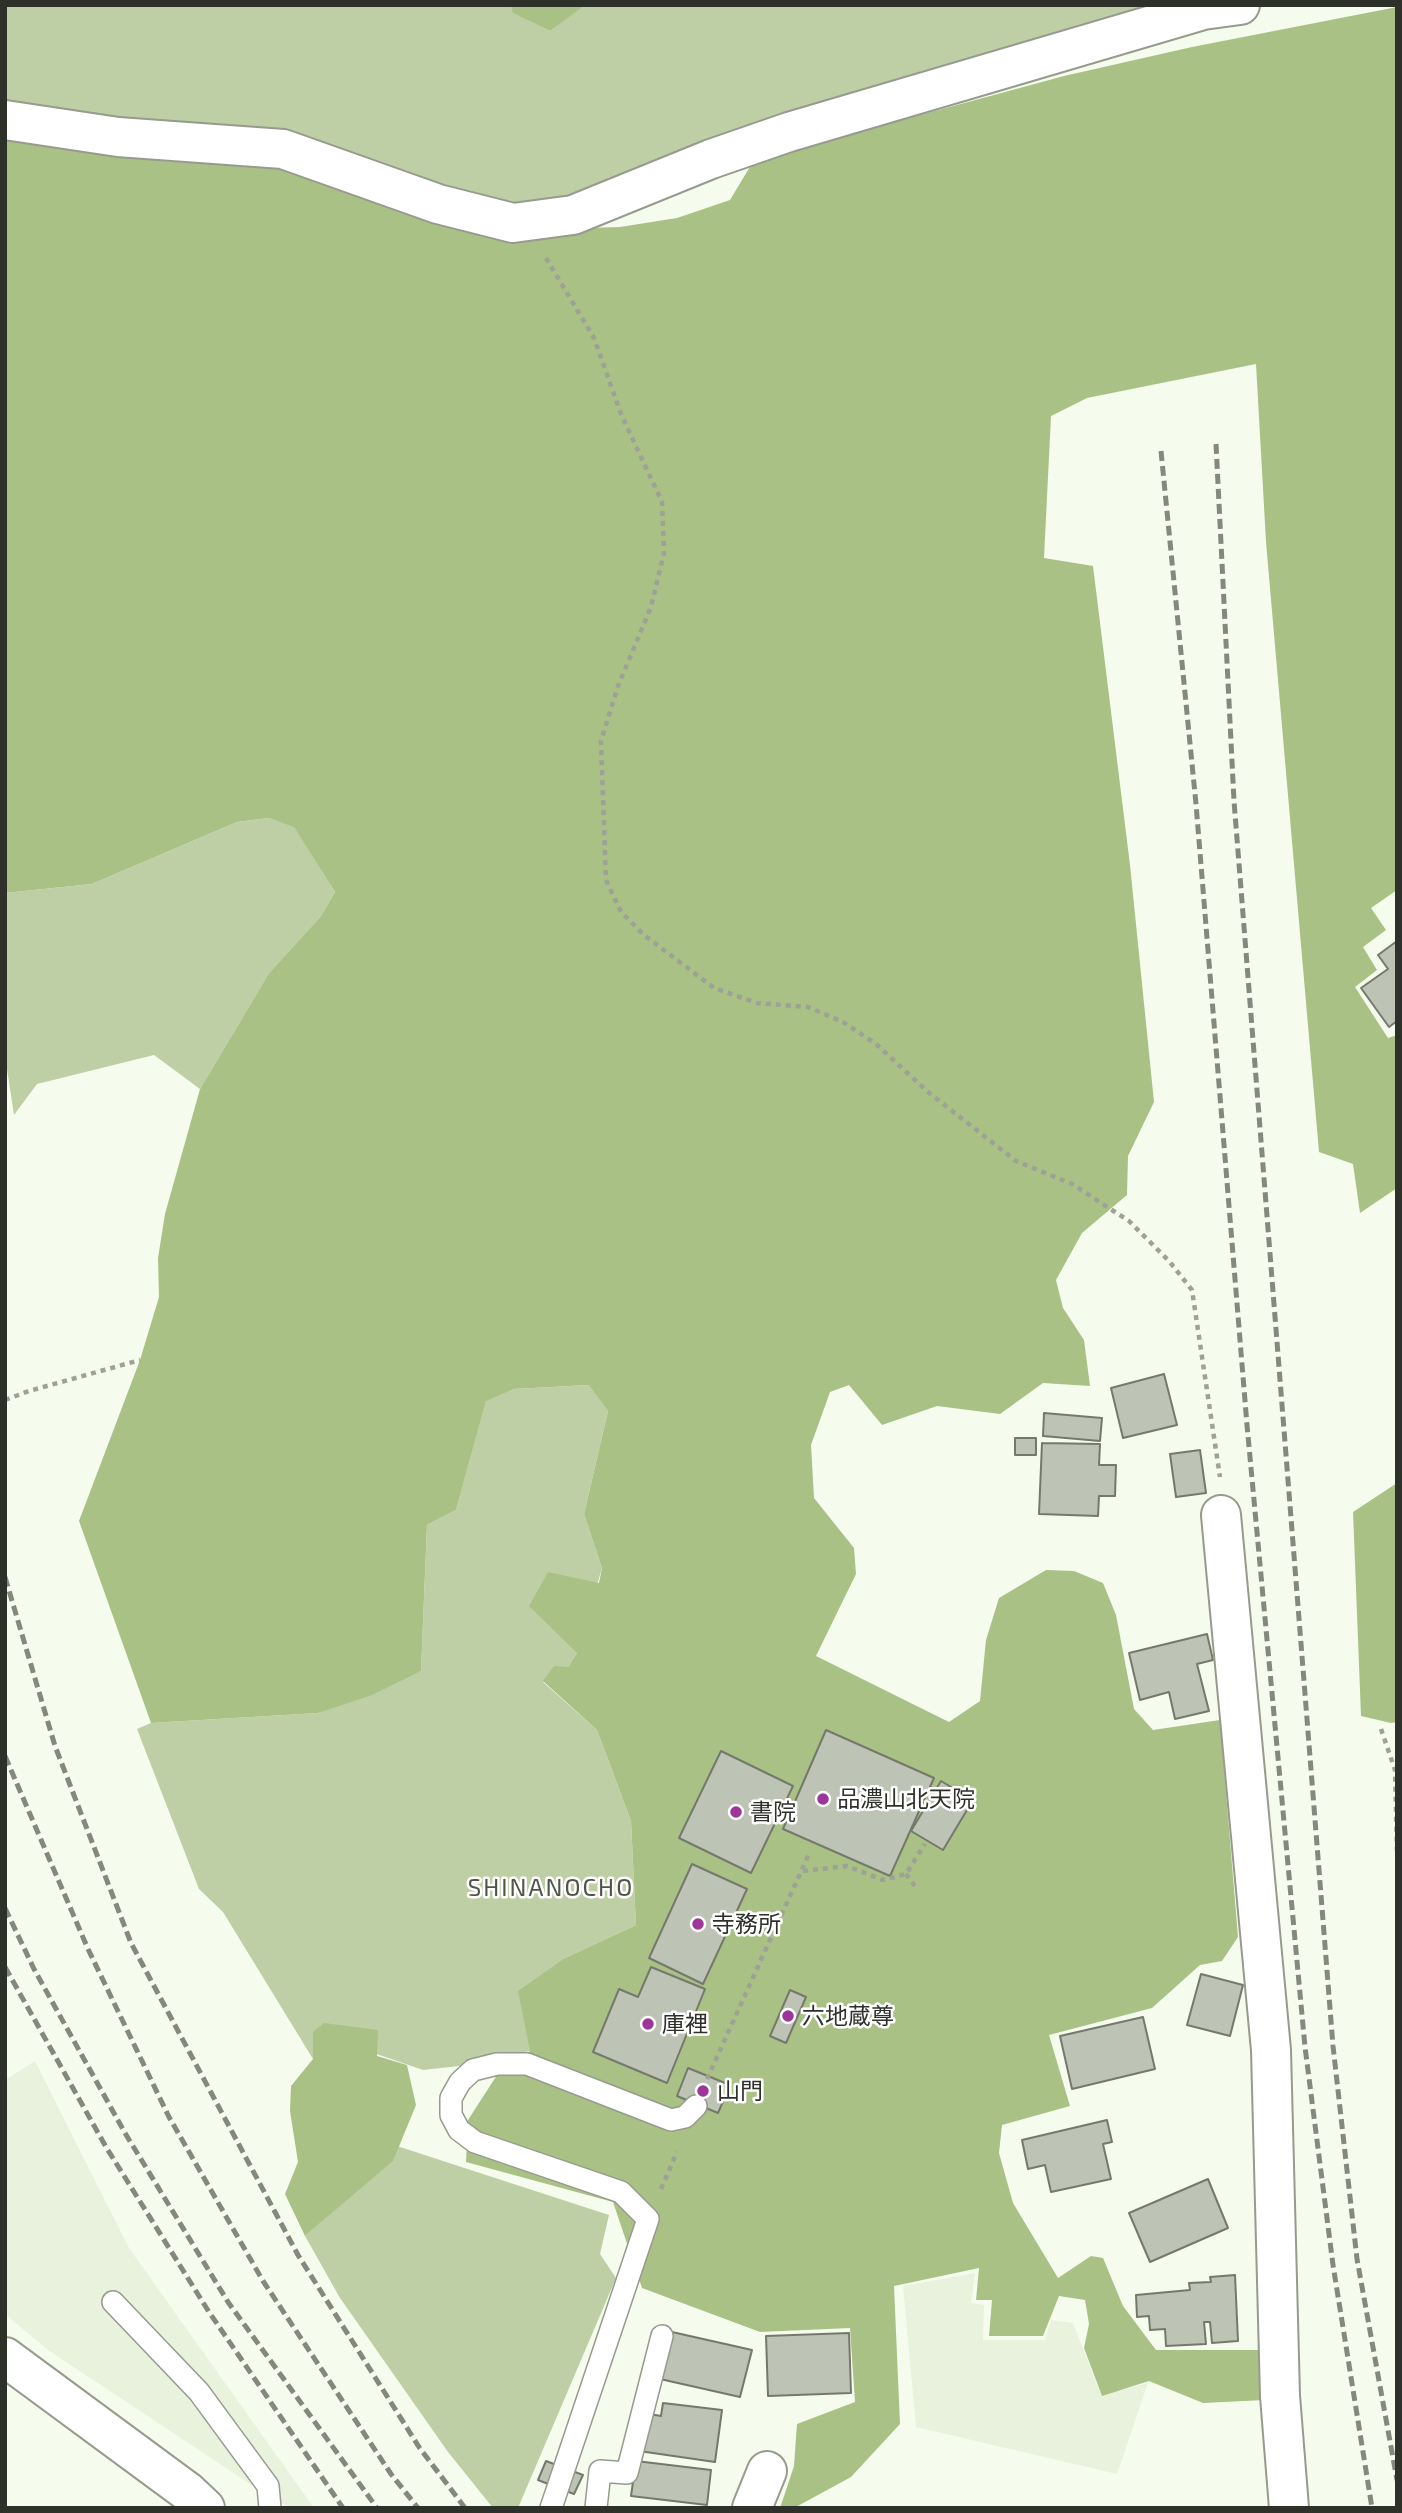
<!DOCTYPE html>
<html>
<head>
<meta charset="utf-8">
<style>
  body { margin:0 }
  #map { position:relative; width:1402px; height:2513px; overflow:hidden; background:#f5fced; font-family:"Exo 2",sans-serif }
  canvas { display:block }
  .frame { position:absolute; inset:0; border:7px solid #2e302a; pointer-events:none }
</style>
</head>
<body>
<div id="map">
<canvas width="1402" height="2513"></canvas>
<div class="frame"></div>
</div>
<script>
const c = document.querySelector('canvas').getContext('2d');
c.lineJoin = 'round';
function fillPath(path, color) {
  c.fillStyle = color;
  c.fill(path, 'evenodd');
}
function toPath(rows) {
  const path = new Path2D();
  for (const r of rows) {
    path.moveTo(r[0], r[1]);
    for (let i = 2; i < r.length; i += 2) path.lineTo(r[i], r[i + 1]);
  }
  return path;
}
function trace(path, color, width, dash) {
  c.strokeStyle = color;
  c.lineWidth = width;
  c.lineCap = dash ? 'butt' : 'round';
  c.setLineDash(dash || []);
  c.stroke(path);
}
function label(font, color, halo, rows, align = 'center') {
  c.font = font + ' "Exo 2","Noto Sans JP",sans-serif';
  c.lineWidth = 5;
  c.setLineDash([]);
  c.textBaseline = 'middle';
  c.strokeStyle = halo;
  c.fillStyle = color;
  for (const [text, x, y, turn = 0] of rows) {
    c.save();
    c.translate(x, y);
    c.rotate((+turn || 0) * Math.PI / 180);
    c.textAlign = isNaN(turn) ? turn : align;
    if (halo) c.strokeText(text, 0, 0);
    c.fillText(text, 0, 0);
    c.restore();
  }
}
fillPath(toPath([
  [35,2061,129,2248,314,2508,290,2508,253,2486,48,2350,5,2314,5,2080],
  [975,2273,971,2303,984,2305,983,2340,1045,2340,1051,2320,1073,2323,1101,2395,1148,2383,1117,2474,916,2427,903,2286]
]), '#e9f2dc');
fillPath(toPath([
  [5,5,511,5,514,13,550,31,584,5,1188,5,535,212,5,113],
  [269,818,294,826,335,892,321,916,269,973,200,1089,154,1055,37,1084,14,1115,5,1056,5,893,92,884,237,822],
  [590,1385,608,1411,584,1514,602,1568,577,1653,568,1667,543,1682,597,1730,631,1821,636,1925,565,1958,530,2051,468,2065,423,2070,313,2032,313,2059,223,1912,199,1889,137,1729,151,1723,318,1713,421,1671,427,1525,456,1510,486,1400,514,1389],
  [397,2146,609,2215,600,2254,616,2278,518,2508,493,2508,448,2452,340,2298,305,2236,392,2161]
]), '#becfa6');
fillPath(toPath([
  [511,5,584,5,584,6,550,31,513,13],
  [1397,7,1397,890,1371,908,1386,930,1363,947,1377,970,1355,987,1388,1038,1397,1035,1397,1188,1360,1213,1353,1164,1319,1152,1266,542,1256,364,1087,398,1051,416,1044,558,1093,566,1130,865,1154,1102,1128,1156,1127,1195,1082,1233,1056,1280,1063,1308,1084,1340,1090,1386,1043,1383,1000,1414,937,1406,882,1425,849,1385,830,1392,811,1445,814,1498,854,1548,856,1574,816,1656,949,1722,980,1701,986,1640,999,1598,1046,1570,1074,1571,1103,1583,1116,1615,1134,1709,1153,1730,1220,1720,1238,1937,1222,1961,1200,1965,1152,2008,1049,2035,1070,2106,1002,2125,999,2153,1013,2203,1058,2278,1091,2256,1103,2258,1123,2306,1156,2350,1261,2350,1265,2400,1203,2403,1149,2381,1102,2396,1084,2348,1089,2324,1085,2300,1059,2296,1043,2336,989,2336,992,2300,976,2300,979,2268,894,2286,900,2424,851,2477,794,2508,780,2508,794,2466,797,2424,855,2402,850,2328,760,2332,642,2288,613,2202,466,2162,468,2120,497,2075,530,2051,518,1991,565,1958,636,1925,631,1821,597,1730,543,1681,554,1666,568,1667,577,1653,529,1606,548,1572,599,1583,602,1568,584,1514,608,1411,589,1385,514,1389,486,1401,456,1510,427,1525,421,1671,372,1695,318,1713,151,1723,79,1521,140,1360,159,1297,158,1258,165,1214,200,1089,269,973,321,916,335,892,294,827,269,818,237,822,92,884,5,893,5,133,264,157,513,230,620,227,677,218,730,200,754,160,1064,76,1192,47],
  [1397,1483,1397,1722,1391,1723,1361,1716,1353,1512],
  [324,2023,378,2030,377,2056,407,2065,416,2105,393,2161,305,2236,285,2194,298,2162,290,2111,291,2086,313,2059,313,2032]
]), '#aac186');
const building = toPath([
  [1397,941,1397,1021,1389,1027,1361,988,1388,969,1378,955,1397,941],
  [1164,1374,1177,1425,1123,1438,1111,1388,1164,1374],
  [1044,1413,1102,1418,1100,1441,1043,1436,1044,1413],
  [1015,1438,1036,1438,1036,1455,1015,1455,1015,1438],
  [1042,1443,1100,1444,1099,1465,1116,1465,1115,1496,1099,1496,1098,1516,1039,1514,1042,1443],
  [1200,1450,1206,1493,1176,1497,1170,1454,1200,1450],
  [1207,1634,1213,1660,1197,1664,1209,1711,1175,1719,1169,1692,1140,1700,1129,1653,1207,1634],
  [826,1730,934,1778,890,1876,783,1829,826,1730],
  [721,1751,793,1786,751,1873,679,1838,721,1751],
  [941,1781,973,1800,943,1850,911,1831,941,1781],
  [692,1864,747,1889,703,1984,649,1958,692,1864],
  [651,1967,705,1989,667,2083,593,2052,619,1989,638,1997,651,1967],
  [1201,1974,1243,1985,1230,2036,1187,2025,1201,1974],
  [790,1990,806,1997,786,2043,770,2036,790,1990],
  [1143,2017,1155,2069,1072,2089,1060,2036,1143,2017],
  [688,2068,730,2085,718,2113,677,2096,688,2068],
  [1107,2120,1112,2142,1103,2144,1111,2179,1051,2192,1045,2165,1028,2169,1022,2140,1107,2120],
  [1208,2179,1228,2228,1150,2262,1129,2213,1208,2179],
  [1235,2275,1238,2341,1212,2343,1210,2322,1204,2322,1206,2344,1166,2346,1165,2329,1150,2330,1149,2316,1137,2317,1136,2295,1190,2290,1189,2283,1211,2282,1210,2277,1235,2275],
  [672,2332,752,2350,740,2397,660,2379,672,2332],
  [849,2333,851,2393,768,2396,766,2336,849,2333],
  [663,2403,722,2410,715,2462,639,2451,644,2413,661,2416,663,2403],
  [546,2461,583,2475,574,2494,538,2480,546,2461],
  [636,2461,711,2470,707,2505,631,2496,636,2461]
]);
fillPath(building, '#bec4b5');
trace(building, '#74796c', 2);
const service = toPath([
  [113,2302,199,2392,268,2486,270,2508],
  [551,2508,648,2219,621,2192,475,2142,459,2130,451,2115,451,2098,460,2082,473,2070,497,2064,527,2064,671,2120,685,2117,696,2106],
  [596,2508,600,2471,627,2473,662,2336]
]);
const minor = toPath([
  [5,120,118,137,283,149,438,204,513,223,573,215,711,159,789,132,1203,10,1240,5],
  [1221,1515,1271,2050,1280,2396,1289,2508],
  [5,2357,188,2492,205,2508],
  [752,2508,767,2471]
]);
trace(service, '#969b8e', 24);
trace(minor, '#969b8e', 42);
trace(toPath([
  [546,258,594,338,621,414,662,502,664,553,651,607,618,686,601,741,606,880,621,912,644,935,714,988,757,1003,808,1007,843,1022,876,1044,928,1092,1016,1161,1072,1184,1129,1221,1169,1261,1192,1290,1220,1477],
  [5,1400,29,1391,140,1360],
  [1381,1729,1395,1770,1397,1851],
  [803,1871,847,1866,883,1880,906,1874,925,1844],
  [906,1874,915,1886],
  [707,2079,809,1854],
  [661,2189,677,2152]
]), '#9da196', 4.5, [5, 5]);
trace(service, '#fff', 21);
trace(minor, '#fff', 38);
trace(toPath([
  [1216,444,1234,801,1333,2046,1357,2259,1397,2480],
  [1161,451,1196,804,1247,1425,1305,2047,1333,2265,1372,2508],
  [5,1577,55,1746,131,1943,298,2255,419,2447,465,2508],
  [5,1756,88,1949,169,2117,263,2281,391,2474,418,2508],
  [5,1908,34,1969,125,2133,228,2302,377,2508],
  [5,1967,106,2147,209,2312,343,2508]
]), '#84887e', 5, [10, 5]);
for (const [x, y, r, color] of [
  [823,1799,7,"#9d3699"],
  [736,1812,7,"#9d3699"],
  [698,1924,7,"#9d3699"],
  [788,2016,7,"#9d3699"],
  [648,2024,7,"#9d3699"],
  [703,2091,7,"#9d3699"]
]) {
  const dot = new Path2D();
  dot.arc(x, y, r, 0, 2 * Math.PI);
  c.fillStyle = color;
  c.fill(dot);
  trace(dot, '#fff', 2.5);
}
label('23px', '#2e302a', '#fff', [
  ["品濃山北天院",837,1799],
  ["書院",750,1812],
  ["寺務所",712,1924],
  ["六地蔵尊",802,2016],
  ["庫裡",662,2024],
  ["山門",717,2091]
], 'left');
c.letterSpacing = '2px';
label('24px', '#505549', '#fff', [
  ["SHINANOCHO",551,1888]
]);
c.letterSpacing = '0px';
</script>
</body>
</html>
